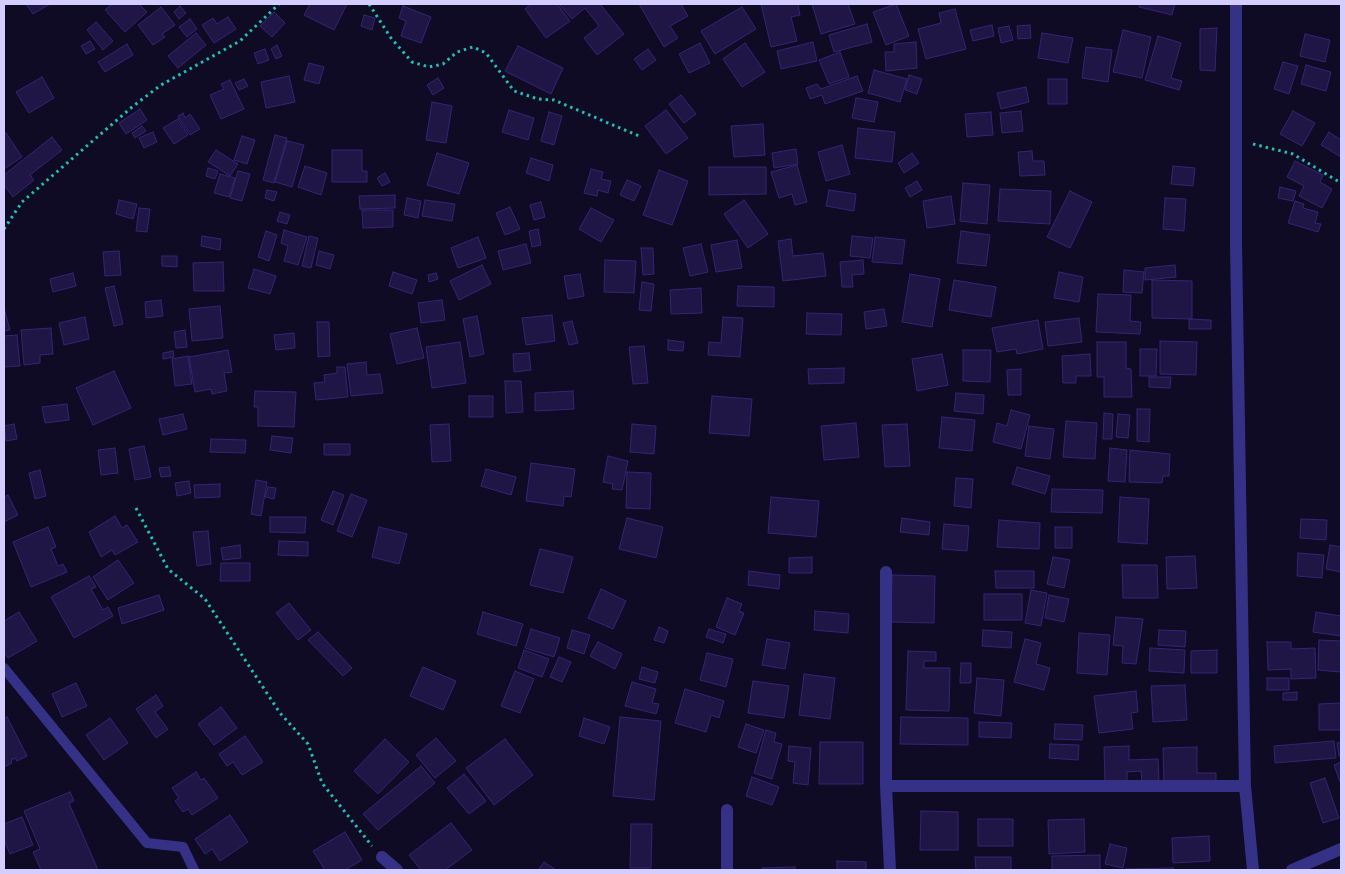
<!DOCTYPE html>
<html>
<head>
<meta charset="utf-8">
<style>
  body { margin:0 }
  #map { position:relative; width:1345px; height:874px; overflow:hidden; background:#0f0b24; font-family:"Fira Sans",sans-serif }
  canvas { display:block }
  .frame { position:absolute; inset:0; border:5px solid #d3ceff; pointer-events:none }
</style>
</head>
<body>
<div id="map">
<canvas width="1345" height="874"></canvas>
<div class="frame"></div>
</div>
<script>
const c = document.querySelector('canvas').getContext('2d');
c.lineJoin = 'round';
function fillPath(path, color) {
  c.fillStyle = color;
  c.fill(path, 'evenodd');
}
function toPath(rows) {
  const path = new Path2D();
  for (const r of rows) {
    path.moveTo(r[0], r[1]);
    for (let i = 2; i < r.length; i += 2) path.lineTo(r[i], r[i + 1]);
  }
  return path;
}
function trace(path, color, width, dash) {
  c.strokeStyle = color;
  c.lineWidth = width;
  c.lineCap = dash ? 'butt' : 'round';
  c.setLineDash(dash || []);
  c.stroke(path);
}
const building = toPath([
  [26,4,50,4,33,14,26,4],
  [112,4,139,4,147,12,125,32,105,10,112,4],
  [310,4,347,4,334,30,304,15,310,4],
  [531,4,557,4,570,21,546,38,525,9,531,4],
  [559,4,600,4,624,34,597,55,584,38,599,26,585,8,572,19,559,4],
  [639,4,681,4,688,16,670,26,678,38,664,47,639,4],
  [761,4,802,4,798,5,800,15,791,17,797,41,771,47,761,4],
  [812,4,848,4,855,24,821,34,812,4],
  [896,4,909,36,886,45,873,12,896,4],
  [1140,4,1175,4,1172,15,1139,7,1140,4],
  [180,6,186,13,179,19,174,12,180,6],
  [403,6,431,17,421,43,401,36,406,21,399,18,403,6],
  [161,7,175,25,162,34,165,37,153,45,138,25,161,7],
  [742,7,756,29,715,54,701,31,742,7],
  [955,9,966,49,926,59,918,29,941,23,939,13,955,9],
  [274,12,285,23,272,37,260,26,274,12],
  [364,15,375,18,372,30,361,26,364,15],
  [228,17,236,29,214,43,202,25,213,18,217,24,228,17],
  [190,19,197,29,187,37,179,27,190,19],
  [96,22,113,41,103,50,87,30,96,22],
  [867,24,872,42,834,52,829,35,867,24],
  [992,25,994,36,973,41,970,30,992,25],
  [1030,25,1031,38,1018,39,1017,26,1030,25],
  [1009,26,1013,40,1001,43,998,28,1009,26],
  [1217,28,1215,71,1200,70,1200,29,1217,28],
  [1123,30,1151,37,1142,78,1113,72,1123,30],
  [196,33,206,45,178,68,168,56,196,33],
  [1042,33,1073,38,1068,63,1038,58,1042,33],
  [1305,34,1330,40,1325,62,1300,56,1305,34],
  [1158,36,1181,43,1171,78,1182,81,1179,90,1145,80,1158,36],
  [90,41,95,49,86,54,81,46,90,41],
  [813,42,817,61,781,69,777,51,813,42],
  [916,42,917,68,886,71,885,52,894,52,894,44,916,42],
  [700,43,710,63,689,73,679,54,700,43],
  [745,43,765,72,742,87,723,59,745,43],
  [127,44,133,55,105,72,98,62,127,44],
  [277,45,282,56,276,59,271,49,277,45],
  [518,46,563,68,551,94,505,71,518,46],
  [1086,47,1112,50,1108,82,1082,78,1086,47],
  [265,49,269,60,258,64,254,53,265,49],
  [648,49,656,60,642,70,634,59,648,49],
  [840,52,849,77,829,84,819,60,840,52],
  [1283,62,1298,66,1289,94,1274,89,1283,62],
  [309,63,324,67,319,84,304,80,309,63],
  [1306,65,1331,72,1326,91,1301,84,1306,65],
  [874,70,907,79,900,102,868,93,874,70],
  [909,75,922,79,917,94,905,90,909,75],
  [289,76,295,102,266,108,261,82,289,76],
  [857,76,863,91,825,104,822,95,810,99,806,88,817,84,821,89,857,76],
  [42,77,54,98,29,113,16,92,42,77],
  [438,78,444,88,433,95,427,85,438,78],
  [244,79,248,86,239,90,235,83,244,79],
  [1048,79,1067,79,1067,104,1048,104,1048,79],
  [230,80,244,109,221,119,210,95,224,89,221,84,230,80],
  [1026,87,1029,102,1001,109,997,93,1026,87],
  [681,95,696,114,684,123,669,104,681,95],
  [856,98,878,102,874,122,852,118,856,98],
  [432,102,452,106,446,143,426,140,432,102],
  [140,109,147,120,126,134,119,123,140,109],
  [509,110,534,118,528,140,502,132,509,110],
  [666,110,688,138,666,154,645,126,666,110],
  [1021,111,1023,131,1002,133,1000,113,1021,111],
  [1293,111,1315,123,1302,146,1280,134,1293,111],
  [549,112,562,116,554,145,541,141,549,112],
  [991,112,993,135,967,137,965,114,991,112],
  [183,113,185,118,190,114,200,129,190,135,178,116,183,113],
  [178,119,188,135,174,144,163,128,178,119],
  [763,124,765,155,734,157,731,126,763,124],
  [142,126,146,131,135,138,132,133,142,126],
  [858,128,895,132,892,162,855,158,858,128],
  [153,132,157,142,144,148,139,138,153,132],
  [1329,132,1341,140,1341,157,1321,145,1329,132],
  [6,133,22,157,4,169,4,135,6,133],
  [275,135,287,138,274,183,263,180,275,135],
  [242,136,255,140,247,164,234,160,242,136],
  [52,137,62,150,30,175,34,180,13,197,4,185,4,175,52,137],
  [287,141,304,145,292,187,275,182,287,141],
  [842,145,850,174,826,181,818,152,842,145],
  [796,149,798,164,774,168,772,153,796,149],
  [216,150,238,164,230,176,208,162,216,150],
  [332,150,362,150,362,171,367,171,367,182,332,182,332,150],
  [1032,151,1033,161,1044,161,1045,175,1020,176,1018,152,1032,151],
  [437,153,469,163,459,194,427,185,437,153],
  [912,153,919,163,904,173,898,163,912,153],
  [531,158,553,165,549,181,526,173,531,158],
  [1295,161,1323,175,1320,182,1332,189,1322,208,1299,196,1304,186,1287,177,1295,161],
  [797,165,807,202,795,205,792,194,779,198,771,172,797,165],
  [305,166,327,173,321,195,298,187,305,166],
  [1173,166,1195,168,1193,186,1171,184,1173,166],
  [709,167,766,167,766,194,709,195,709,167],
  [208,168,218,171,215,179,206,176,208,168],
  [591,169,603,172,601,179,611,181,608,193,598,190,597,196,584,193,591,169],
  [659,170,688,181,672,225,643,215,659,170],
  [238,171,250,174,242,201,230,198,238,171],
  [385,173,390,182,382,186,377,178,385,173],
  [220,174,235,178,229,197,214,193,220,174],
  [627,180,641,186,634,201,620,195,627,180],
  [917,181,922,190,910,197,905,188,917,181],
  [963,183,990,185,987,224,960,221,963,183],
  [1280,187,1296,191,1293,201,1278,198,1280,187],
  [1000,189,1051,191,1050,224,998,221,1000,189],
  [267,190,277,192,274,201,265,198,267,190],
  [829,190,856,194,854,211,826,206,829,190],
  [1070,191,1092,202,1070,248,1047,237,1070,191],
  [395,195,395,208,360,209,359,196,395,195],
  [951,196,955,224,927,228,923,201,951,196],
  [407,198,421,201,418,218,404,215,407,198],
  [1165,198,1186,199,1184,231,1163,229,1165,198],
  [119,200,137,204,133,219,116,214,119,200],
  [425,200,455,204,452,221,422,216,425,200],
  [744,200,768,234,748,248,724,214,744,200],
  [1295,201,1304,204,1303,208,1318,212,1315,223,1321,224,1318,232,1288,223,1295,201],
  [541,202,545,217,534,220,530,205,541,202],
  [510,207,520,229,505,235,496,213,510,207],
  [139,208,150,209,147,232,136,231,139,208],
  [591,208,614,220,601,242,579,229,591,208],
  [362,210,393,210,393,227,363,228,362,210],
  [280,212,290,215,287,224,277,221,280,212],
  [538,229,541,245,532,247,529,231,538,229],
  [284,230,307,237,298,265,284,261,288,246,281,243,284,230],
  [266,231,277,235,269,261,258,257,266,231],
  [961,231,990,235,986,266,957,263,961,231],
  [202,236,221,239,220,250,201,246,202,236],
  [309,236,318,238,311,268,302,266,309,236],
  [852,236,873,238,870,258,850,256,852,236],
  [478,237,486,258,458,268,451,248,478,237],
  [875,237,905,240,902,264,872,262,875,237],
  [791,239,793,256,823,253,826,276,783,281,778,241,791,239],
  [737,240,742,268,716,272,711,245,737,240],
  [526,244,531,263,503,270,498,251,526,244],
  [701,244,708,272,690,276,683,248,701,244],
  [641,248,653,248,654,274,643,275,641,248],
  [119,251,121,275,105,276,103,252,119,251],
  [319,251,334,255,330,269,316,265,319,251],
  [162,256,177,256,177,267,162,266,162,256],
  [605,260,636,261,634,293,604,292,605,260],
  [863,260,864,274,852,275,853,287,842,287,840,262,863,260],
  [223,262,224,291,194,291,193,263,223,262],
  [482,265,491,284,459,300,450,281,482,265],
  [1175,265,1176,277,1145,280,1145,268,1175,265],
  [254,269,276,276,270,294,248,288,254,269],
  [1124,270,1144,272,1142,293,1123,292,1124,270],
  [393,272,417,280,412,294,389,286,393,272],
  [1059,272,1083,277,1079,302,1054,298,1059,272],
  [73,273,76,286,53,292,50,279,73,273],
  [436,273,438,279,429,282,428,275,436,273],
  [580,274,584,296,568,299,564,276,580,274],
  [910,274,940,279,932,327,902,322,910,274],
  [954,280,996,287,991,317,949,310,954,280],
  [1152,280,1192,281,1192,319,1152,318,1152,280],
  [642,282,654,284,651,311,639,310,642,282],
  [114,286,123,324,114,326,105,288,114,286],
  [738,286,774,287,774,307,737,306,738,286],
  [701,288,702,313,671,314,670,290,701,288],
  [1098,294,1131,295,1130,321,1141,322,1140,334,1096,332,1098,294],
  [161,300,163,316,146,318,145,302,161,300],
  [442,300,445,320,421,323,418,303,442,300],
  [220,306,223,338,192,341,189,309,220,306],
  [4,308,10,330,4,331,4,308],
  [884,309,887,326,866,329,864,312,884,309],
  [807,313,842,314,841,335,806,334,807,313],
  [552,315,555,341,526,345,522,318,552,315],
  [477,316,484,354,470,357,463,319,477,316],
  [85,317,89,339,64,345,59,323,85,317],
  [723,317,743,318,740,357,708,355,709,342,721,343,723,317],
  [1079,318,1082,342,1048,346,1045,322,1079,318],
  [1189,319,1211,320,1211,329,1189,329,1189,319],
  [1038,320,1043,349,1017,354,1016,349,997,352,992,328,1038,320],
  [572,321,578,343,569,345,563,323,572,321],
  [317,322,329,322,330,356,318,357,317,322],
  [51,328,53,354,40,355,40,363,24,365,21,330,51,328],
  [417,328,424,358,397,364,390,334,417,328],
  [185,330,187,347,176,348,174,332,185,330],
  [294,333,295,348,276,350,274,335,294,333],
  [17,335,20,366,4,367,4,336,17,335],
  [668,340,684,342,683,351,668,350,668,340],
  [1160,341,1197,342,1196,375,1160,374,1160,341],
  [460,342,466,383,432,388,426,347,460,342],
  [1097,342,1126,342,1126,368,1131,369,1132,397,1104,397,1104,377,1097,377,1097,342],
  [644,346,648,383,633,384,629,347,644,346],
  [1140,349,1157,349,1156,376,1140,376,1140,349],
  [228,350,232,372,224,373,227,391,212,394,211,389,195,392,189,357,228,350],
  [963,350,991,350,990,382,963,381,963,350],
  [173,351,174,357,163,359,163,353,173,351],
  [529,353,531,370,514,372,513,354,529,353],
  [942,354,948,385,917,391,912,359,942,354],
  [1090,354,1091,376,1076,376,1076,383,1063,383,1062,356,1090,354],
  [188,356,192,384,175,386,172,359,188,356],
  [366,362,367,375,380,374,383,393,351,396,347,364,366,362],
  [337,367,345,367,348,397,316,400,314,383,325,382,324,375,337,373,337,367],
  [844,368,844,383,809,384,808,369,844,368],
  [1021,369,1021,395,1008,395,1007,370,1021,369],
  [114,371,131,408,93,425,76,388,114,371],
  [1149,377,1171,377,1170,388,1149,387,1149,377],
  [505,381,521,381,523,412,506,413,505,381],
  [255,391,296,392,294,427,258,426,258,407,254,407,255,391],
  [573,391,574,409,535,411,535,393,573,391],
  [956,393,984,395,983,414,954,411,956,393],
  [469,396,493,396,493,417,469,417,469,396],
  [712,396,752,399,749,436,709,433,712,396],
  [67,404,69,420,45,423,42,407,67,404],
  [1137,409,1150,409,1149,442,1137,441,1137,409],
  [1011,410,1030,415,1021,449,993,442,997,423,1007,426,1011,410],
  [1104,413,1113,414,1112,439,1103,439,1104,413],
  [183,414,187,429,163,435,159,419,183,414],
  [1118,414,1130,415,1128,438,1116,437,1118,414],
  [942,417,975,420,972,451,939,448,942,417],
  [1066,421,1097,423,1095,459,1063,457,1066,421],
  [856,423,859,457,824,460,821,426,856,423],
  [14,424,17,439,6,441,4,426,14,424],
  [449,424,451,461,432,462,430,425,449,424],
  [632,424,656,426,654,454,630,452,632,424],
  [907,424,910,466,885,467,882,425,907,424],
  [1029,426,1054,429,1050,459,1025,456,1029,426],
  [272,436,293,438,291,453,270,450,272,436],
  [211,439,246,440,245,453,210,452,211,439],
  [324,444,350,444,350,455,324,455,324,444],
  [144,446,151,477,135,480,129,449,144,446],
  [115,448,118,473,101,475,98,450,115,448],
  [1110,448,1127,450,1125,482,1108,481,1110,448],
  [1130,450,1170,454,1169,476,1163,476,1162,483,1129,482,1130,450],
  [608,456,628,461,622,490,612,489,613,484,603,482,608,456],
  [531,463,575,469,571,497,564,496,563,506,526,501,531,463],
  [169,467,171,476,161,477,159,468,169,467],
  [1017,467,1050,476,1045,494,1012,484,1017,467],
  [486,469,516,477,511,495,481,486,486,469],
  [40,470,46,496,35,499,29,473,40,470],
  [627,472,651,473,650,509,626,508,627,472],
  [956,478,973,479,971,508,954,506,956,478],
  [256,480,267,482,261,516,251,514,256,480],
  [189,481,191,493,177,496,175,483,189,481],
  [220,484,220,497,195,498,194,485,220,484],
  [268,487,276,488,274,499,265,497,268,487],
  [1052,489,1103,490,1102,513,1051,512,1052,489],
  [333,491,344,495,333,525,321,520,333,491],
  [351,494,367,500,352,537,337,531,351,494],
  [8,495,18,515,4,522,4,497,8,495],
  [771,497,819,501,816,537,768,533,771,497],
  [1120,497,1149,499,1147,544,1118,542,1120,497],
  [115,516,122,528,127,525,138,542,115,555,112,550,101,557,89,532,115,516],
  [270,517,306,517,305,533,270,532,270,517],
  [627,518,663,527,656,558,619,549,627,518],
  [902,518,930,522,929,535,900,532,902,518],
  [1301,519,1327,520,1326,540,1300,538,1301,519],
  [999,520,1040,523,1039,549,997,547,999,520],
  [944,524,969,526,967,551,942,549,944,524],
  [48,527,56,547,51,549,58,566,63,564,67,572,31,587,13,542,48,527],
  [379,527,407,534,399,564,372,557,379,527],
  [1055,527,1072,527,1072,548,1055,548,1055,527],
  [208,531,211,564,197,566,193,532,208,531],
  [279,541,308,542,308,556,278,555,279,541],
  [240,545,241,558,223,560,221,548,240,545],
  [1330,545,1341,547,1341,572,1326,569,1330,545],
  [540,549,573,557,563,593,530,585,540,549],
  [1298,553,1324,555,1322,578,1297,576,1298,553],
  [1195,556,1197,588,1167,589,1166,557,1195,556],
  [812,557,812,573,789,573,789,558,812,557],
  [1053,557,1070,560,1064,588,1047,584,1053,557],
  [118,560,134,583,108,600,93,577,118,560],
  [221,563,250,563,250,581,220,581,221,563],
  [1122,565,1157,565,1158,598,1123,598,1122,565],
  [749,571,780,575,779,589,748,585,749,571],
  [995,571,1034,571,1034,588,996,588,995,571],
  [892,575,935,576,934,623,891,622,892,575],
  [89,576,96,587,91,589,103,610,108,607,113,616,74,638,51,597,89,576],
  [601,589,626,601,613,629,588,618,601,589],
  [1031,590,1047,593,1041,626,1025,623,1031,590],
  [984,594,1022,594,1022,620,984,620,984,594],
  [159,595,164,610,122,624,118,608,159,595],
  [1049,595,1069,599,1064,622,1045,618,1049,595],
  [727,598,742,604,739,611,744,613,735,635,716,627,727,598],
  [289,603,311,630,298,640,276,613,289,603],
  [815,611,849,614,848,633,814,630,815,611],
  [19,612,37,641,8,658,4,652,4,621,19,612],
  [483,612,523,624,516,646,477,634,483,612],
  [1316,612,1341,616,1341,636,1313,632,1316,612],
  [1116,617,1143,619,1136,664,1122,663,1123,646,1113,645,1116,617],
  [659,627,668,631,664,643,654,640,659,627],
  [531,629,560,638,554,657,525,648,531,629],
  [709,629,726,634,723,643,706,637,709,629],
  [572,630,590,635,584,654,567,648,572,630],
  [983,630,1012,632,1011,648,982,646,983,630],
  [1159,630,1186,631,1185,647,1158,645,1159,630],
  [318,632,352,668,343,676,308,640,318,632],
  [1079,633,1110,635,1107,675,1077,673,1079,633],
  [767,639,790,643,785,669,762,665,767,639],
  [1025,639,1041,643,1036,664,1050,668,1044,690,1014,682,1025,639],
  [1319,640,1341,641,1341,672,1318,670,1319,640],
  [598,642,622,654,615,669,590,656,598,642],
  [1267,642,1291,642,1291,649,1315,648,1316,678,1291,679,1291,669,1268,670,1267,642],
  [1150,648,1185,650,1184,673,1149,671,1150,648],
  [524,650,549,659,542,677,518,668,524,650],
  [1217,650,1217,673,1191,673,1191,651,1217,650],
  [908,651,936,652,936,661,924,661,924,668,950,668,949,711,906,710,908,651],
  [707,653,733,659,726,687,700,680,707,653],
  [559,657,571,662,562,682,550,677,559,657],
  [961,663,971,663,971,683,960,683,961,663],
  [423,667,456,681,443,710,410,696,423,667],
  [642,667,658,672,655,683,639,679,642,667],
  [515,671,534,679,520,713,501,706,515,671],
  [804,674,835,678,830,719,799,715,804,674],
  [977,678,1004,680,1001,716,974,713,977,678],
  [1267,678,1289,678,1289,690,1267,690,1267,678],
  [753,681,789,686,784,718,748,713,753,681],
  [632,682,656,689,652,703,659,704,656,714,625,706,632,682],
  [76,683,87,706,62,717,52,694,76,683],
  [1185,685,1187,720,1153,722,1151,686,1185,685],
  [685,689,724,701,719,718,711,715,706,732,675,723,685,689],
  [1136,691,1138,712,1131,713,1133,729,1099,733,1094,696,1136,691],
  [1297,692,1297,700,1283,700,1283,693,1297,692],
  [156,695,163,706,155,712,168,729,156,738,136,709,156,695],
  [1341,703,1341,730,1319,730,1319,704,1341,703],
  [221,707,237,728,214,745,198,724,221,707],
  [7,717,27,756,17,761,15,758,11,760,12,763,4,767,4,718,7,717],
  [620,717,661,721,654,800,613,796,620,717],
  [901,717,968,718,968,745,900,744,901,717],
  [110,718,128,743,104,760,86,735,110,718],
  [584,718,610,727,604,744,579,736,584,718],
  [979,722,1012,723,1011,738,979,737,979,722],
  [746,724,764,730,756,753,738,747,746,724],
  [1055,724,1083,725,1082,740,1054,739,1055,724],
  [766,730,776,733,774,742,782,744,772,779,754,773,766,730],
  [245,736,263,762,242,775,233,762,227,766,219,754,245,736],
  [436,738,456,761,435,778,416,755,436,738],
  [385,739,409,762,378,794,354,771,385,739],
  [505,739,533,775,494,805,466,768,505,739],
  [1334,741,1336,758,1275,763,1274,746,1334,741],
  [820,742,863,742,863,784,819,784,820,742],
  [1341,742,1341,756,1339,756,1337,743,1341,742],
  [1050,744,1079,745,1078,760,1049,758,1050,744],
  [789,746,811,748,808,785,793,783,795,762,788,761,789,746],
  [1129,746,1129,760,1158,759,1159,781,1142,782,1141,771,1127,772,1127,782,1105,783,1104,747,1129,746],
  [1197,747,1197,773,1216,773,1216,784,1164,785,1163,748,1197,747],
  [1341,762,1341,782,1340,782,1334,765,1341,762],
  [421,766,435,783,378,830,363,814,421,766],
  [196,772,201,780,204,778,218,798,192,815,188,809,183,812,175,801,179,798,172,788,196,772],
  [464,774,486,801,469,814,447,788,464,774],
  [752,777,779,787,772,805,746,796,752,777],
  [1325,778,1339,818,1323,823,1310,783,1325,778],
  [70,792,74,801,69,803,98,870,41,870,33,852,40,849,24,811,70,792],
  [921,811,958,812,958,850,920,850,921,811],
  [230,815,248,842,220,861,212,849,205,854,195,839,230,815],
  [22,817,33,845,10,854,4,840,4,824,22,817],
  [978,819,1013,819,1013,846,978,846,978,819],
  [1084,819,1085,852,1049,854,1048,820,1084,819],
  [451,823,472,850,445,870,421,870,409,855,451,823],
  [631,824,652,824,651,868,630,868,631,824],
  [345,832,362,860,345,870,325,870,313,851,345,832],
  [1209,836,1210,861,1173,863,1172,838,1209,836],
  [1110,844,1127,848,1123,868,1105,864,1110,844],
  [1100,855,1100,870,1052,870,1052,856,1100,855],
  [975,857,1011,857,1011,870,976,870,975,857],
  [837,861,866,862,866,870,837,870,837,861],
  [544,862,556,870,538,870,544,862],
  [795,867,795,870,762,870,762,868,795,867],
  [1173,868,1173,870,1125,870,1125,869,1173,868]
]);
fillPath(building, '#1f1646');
trace(building, '#342575', 1);
trace(toPath([
  [369,4,391,38,412,62,429,67,443,64,457,52,473,47,486,53,514,91,538,99,554,100,639,136],
  [1253,144,1293,154,1341,183],
  [4,229,22,202,132,107,161,85,240,41,279,4],
  [136,508,168,569,205,599,280,713,308,744,322,783,372,846]
]), '#21bfb4', 3, [2.5, 4]);
trace(toPath([
  [4,668,147,843,183,847,194,870]
]), '#343187', 10);
trace(toPath([
  [886,572,886,786,890,870],
  [886,786,1245,786],
  [727,810,727,870],
  [382,857,397,870],
  [1292,870,1341,849]
]), '#343187', 12);
trace(toPath([
  [1236,4,1236,244,1245,786,1253,870]
]), '#343187', 12);
</script>
</body>
</html>
